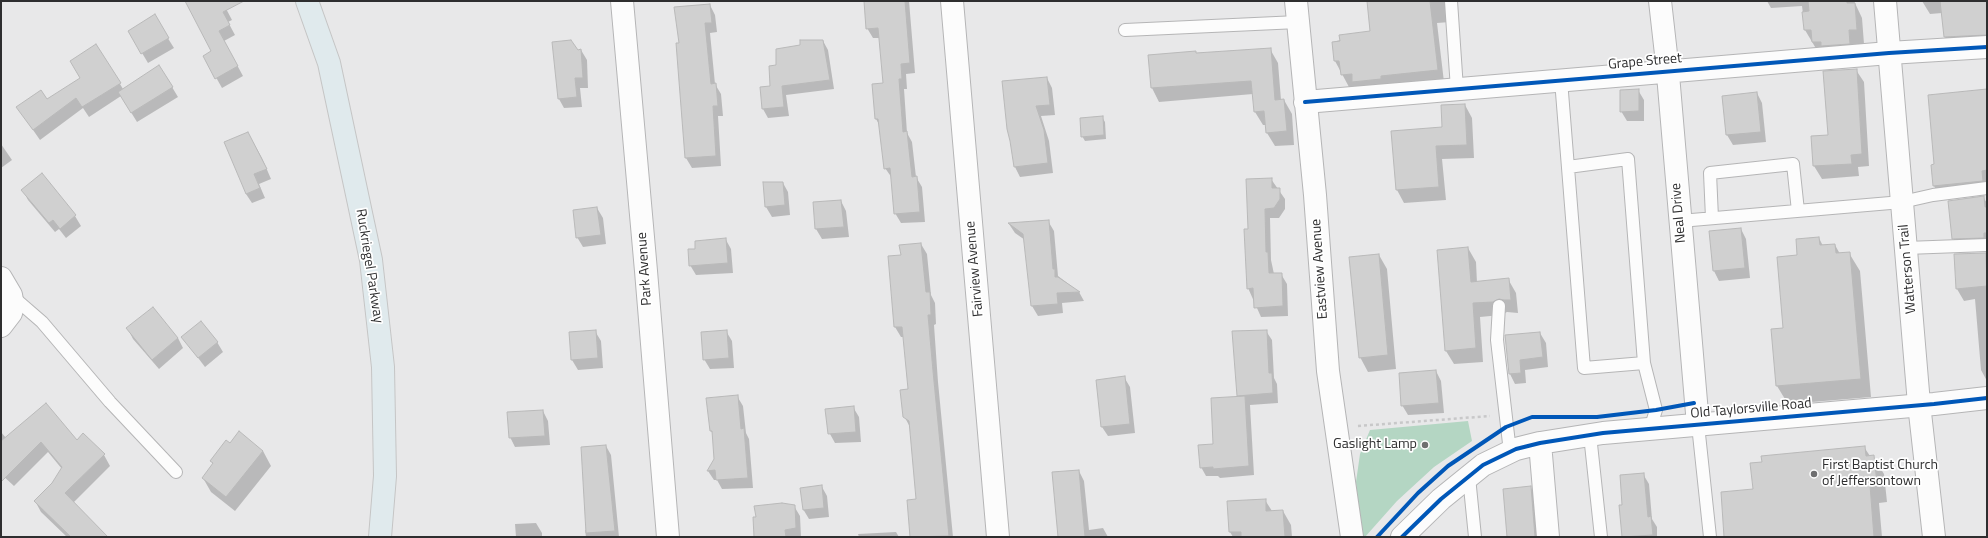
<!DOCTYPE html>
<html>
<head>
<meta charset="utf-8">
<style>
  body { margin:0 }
  #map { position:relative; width:1988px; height:538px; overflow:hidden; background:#e8e8e9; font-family:"Titillium Web",sans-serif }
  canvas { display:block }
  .frame { position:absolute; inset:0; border:2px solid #2e2e2f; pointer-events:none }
</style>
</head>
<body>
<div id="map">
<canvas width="1988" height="538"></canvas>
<div class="frame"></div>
</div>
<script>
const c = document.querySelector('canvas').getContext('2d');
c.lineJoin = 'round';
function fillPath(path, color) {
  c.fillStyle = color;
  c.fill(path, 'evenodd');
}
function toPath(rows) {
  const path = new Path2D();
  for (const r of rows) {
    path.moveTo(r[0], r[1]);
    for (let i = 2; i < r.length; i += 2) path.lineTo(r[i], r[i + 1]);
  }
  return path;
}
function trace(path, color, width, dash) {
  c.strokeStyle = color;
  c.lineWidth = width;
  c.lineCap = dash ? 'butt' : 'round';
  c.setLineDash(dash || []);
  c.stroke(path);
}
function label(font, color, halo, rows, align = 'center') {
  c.font = font + ' "Titillium Web",sans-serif';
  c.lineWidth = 3.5;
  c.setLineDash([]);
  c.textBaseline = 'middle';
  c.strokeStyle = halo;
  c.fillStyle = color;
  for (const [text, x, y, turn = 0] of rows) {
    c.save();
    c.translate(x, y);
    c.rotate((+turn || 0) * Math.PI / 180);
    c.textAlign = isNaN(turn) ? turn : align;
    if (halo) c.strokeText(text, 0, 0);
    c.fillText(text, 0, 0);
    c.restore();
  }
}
fillPath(toPath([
  [1468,421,1472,441,1434,467,1397,501,1365,537,1362,537,1356,482,1360,454,1370,430]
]), '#b4d6c3');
fillPath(toPath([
  [186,1,222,1,232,20,228,22,235,35,224,41,243,76,222,88,204,56,213,52],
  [865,1,909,1,915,73,906,74,907,89,904,89,907,133,912,142,916,177,922,187,925,222,901,223,895,213,892,178,885,168,880,126,876,119,884,84,880,38,873,38,867,28],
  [1368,1,1447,1,1450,22,1437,23,1444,82,1360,94,1356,86,1349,87,1335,61,1333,42,1371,32],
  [1767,1,1854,1,1862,18,1864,44,1856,45,1857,58,1821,57,1805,30,1802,6,1771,8],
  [1922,1,1987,1,1987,49,1953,51,1945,37,1942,13,1930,14],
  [710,5,715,15,717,32,710,33,715,84,721,94,723,116,718,116,721,166,692,168,686,158,680,43],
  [154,16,174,48,148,63,129,31],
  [823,41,828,50,834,89,786,95,789,116,768,118,763,109,777,66],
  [1270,49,1278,63,1281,100,1284,100,1292,114,1294,145,1275,146,1267,133,1267,125,1263,125,1255,112,1253,94,1159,102,1152,88,1149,55,1197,54],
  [581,50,587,60,588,88,580,88,582,107,564,108,559,99,577,51],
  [1856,70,1864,82,1869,166,1858,167,1859,176,1822,179,1814,166,1812,137,1829,136],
  [1047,78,1052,88,1055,115,1041,116,1049,141,1053,173,1020,177,1015,167,1011,141],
  [81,79,120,84,123,89,172,87,178,97,137,122,121,96,89,117,83,108,40,140,17,107,47,100],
  [1638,90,1644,100,1644,121,1627,121,1621,111],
  [1987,90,1987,193,1941,198,1934,186,1932,166,1935,165],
  [1757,93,1762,103,1766,142,1733,145,1727,135],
  [1465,105,1472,118,1474,158,1442,159,1446,200,1404,203,1397,190,1443,128],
  [1102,117,1105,122,1106,139,1085,141,1082,136],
  [248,133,262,158,271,179,259,184,265,198,252,203,246,194],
  [1,144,12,160,1,168],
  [41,174,75,216,81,226,66,238,59,229,55,232,28,200,23,190],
  [1271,179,1285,199,1285,209,1279,218,1270,218,1271,260,1274,274,1281,274,1287,284,1288,316,1261,317,1248,288,1249,230],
  [783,183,788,192,790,215,772,217,766,207],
  [1983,197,1987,203,1987,247,1959,248,1953,238],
  [841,201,846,211,849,237,822,239,816,229],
  [597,208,603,218,606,244,583,247,577,237],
  [1048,221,1054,231,1058,276,1079,292,1084,301,1062,303,1063,313,1038,316,1032,306,1025,240,1015,233,1009,224],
  [1741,229,1746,239,1750,278,1719,281,1714,271],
  [1819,238,1823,246,1835,245,1840,254,1849,253,1860,271,1871,397,1788,404,1777,386,1772,330,1784,329],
  [726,240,731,249,733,273,696,275,690,265,696,250],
  [921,244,927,254,931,295,935,303,936,324,934,325,938,382,953,537,911,537,908,501,918,500,910,427,904,416,909,390,904,337,901,337,895,327,902,256],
  [1468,248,1476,262,1477,283,1508,279,1516,293,1518,313,1507,312,1501,315,1480,317,1483,362,1454,364,1446,351],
  [1985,254,1987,256,1987,381,1981,370,1975,299,1964,301,1957,289],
  [1379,255,1387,269,1396,369,1368,372,1360,357],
  [128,329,178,338,183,348,159,369,133,339],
  [595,331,601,341,603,368,578,370,572,360,570,333],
  [726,331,732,341,734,368,710,369,704,359],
  [1266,331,1272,340,1274,378,1277,384,1278,403,1250,405,1254,475,1220,478,1218,476,1206,476,1201,467,1239,397,1238,395],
  [1540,333,1546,343,1548,367,1525,370,1526,383,1515,384,1510,374,1506,336],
  [183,338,217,342,223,352,205,367],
  [1436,371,1441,381,1444,413,1408,415,1402,405],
  [1124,377,1130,387,1135,433,1108,436,1102,427],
  [737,396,743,406,746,433,749,439,753,488,722,489,717,480,714,480,708,471,716,460,714,436,711,431],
  [853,407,859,417,861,442,835,443,830,434],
  [543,411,548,421,550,445,515,447,510,437],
  [1,432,6,438,77,441,104,455,110,466,73,503,108,537,67,537,41,512,35,501,52,483,62,469,48,452,14,486,1,474],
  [230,445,263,451,271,466,235,511,211,492,203,478,214,465,211,461],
  [606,446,611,455,619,537,586,537,585,530,587,530],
  [1864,447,1870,456,1873,456,1884,474,1887,502,1879,503,1882,537,1726,537,1754,490],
  [1079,471,1084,481,1089,530,1103,528,1108,537,1059,537],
  [1643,474,1649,484,1652,519,1657,527,1657,537,1623,537,1620,506,1623,506],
  [822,487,827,496,829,517,809,519,803,509],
  [1531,488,1536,497,1540,537,1508,537],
  [1265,500,1272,511,1283,511,1291,525,1292,537,1233,537,1230,532],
  [794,506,800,516,801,537,756,537],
  [536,523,542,533,542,537,516,537,515,524],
  [896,532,899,537,859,537,858,534]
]), '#0003');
const building = toPath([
  [185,1,244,1,223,12,230,25,219,31,238,66,215,79,203,56,211,51,185,1],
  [864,1,905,1,910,63,901,64,902,79,899,79,903,132,907,131,912,177,917,176,920,212,894,214,890,168,884,169,878,119,875,119,872,84,883,83,878,28,866,29,864,1],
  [1367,1,1430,1,1438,70,1381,76,1381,79,1352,82,1352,74,1341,75,1339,61,1334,61,1332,42,1340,41,1339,35,1370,31,1367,1],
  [1808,1,1847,1,1847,3,1855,3,1857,30,1849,30,1850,44,1821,46,1821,42,1812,42,1811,30,1804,30,1802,12,1809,11,1808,1],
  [1940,1,1987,1,1987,35,1944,37,1940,1],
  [710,4,712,23,705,23,711,84,716,83,718,106,713,106,716,156,685,158,676,43,679,43,674,7,710,4],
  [155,14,169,38,141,54,128,31,155,14],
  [571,40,578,50,581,49,583,78,575,78,577,97,558,99,552,42,571,40],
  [800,40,823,40,830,80,782,86,784,107,762,109,760,87,770,86,769,66,776,65,776,49,800,45,800,40],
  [96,44,121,83,82,107,76,98,33,130,16,107,41,90,47,99,80,78,70,61,96,44],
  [1271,48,1275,100,1284,99,1287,131,1266,133,1264,111,1254,112,1251,81,1151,88,1148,55,1196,51,1196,53,1271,48],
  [159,65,173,87,131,113,118,92,159,65],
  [1857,69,1862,154,1851,155,1852,164,1813,166,1811,136,1828,135,1823,71,1857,69],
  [1047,77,1050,105,1036,106,1044,130,1048,163,1014,167,1010,141,1007,129,1002,81,1047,77],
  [1639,89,1639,111,1620,112,1620,90,1639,89],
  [1987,89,1987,170,1982,171,1983,181,1933,186,1931,165,1934,164,1928,95,1987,89],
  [1757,92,1761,132,1726,135,1722,96,1757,92],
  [1465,104,1467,145,1436,146,1439,187,1396,190,1391,131,1442,127,1441,105,1465,104],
  [1103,116,1104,135,1081,137,1080,118,1103,116],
  [248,132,267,169,254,174,260,188,246,194,224,142,248,132],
  [42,173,76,215,60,229,53,220,49,223,21,190,42,173],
  [1272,178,1272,188,1280,188,1280,199,1274,208,1265,209,1266,252,1268,252,1269,273,1282,273,1283,306,1254,308,1253,288,1247,289,1244,229,1248,229,1246,179,1272,178],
  [763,182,783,182,785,205,765,207,763,182],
  [1984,196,1985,207,1987,207,1987,233,1984,233,1984,238,1952,239,1948,201,1984,196],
  [841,200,844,227,815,229,813,202,841,200],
  [597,207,601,235,576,238,573,210,597,207],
  [1049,220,1053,269,1055,269,1055,277,1058,277,1080,292,1057,293,1058,304,1031,306,1023,234,1008,223,1049,220],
  [1741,228,1745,268,1713,271,1709,231,1741,228],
  [1819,237,1820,245,1835,244,1836,253,1850,252,1861,379,1776,386,1771,329,1783,328,1777,257,1797,255,1796,239,1819,237],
  [726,238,728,263,689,266,688,249,695,249,695,241,726,238],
  [921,243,926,292,930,292,931,315,928,315,933,371,949,536,910,537,907,500,916,499,909,421,903,417,900,390,908,389,902,327,894,327,888,256,901,255,899,245,921,243],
  [1468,247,1471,282,1509,278,1511,300,1504,300,1499,299,1493,302,1473,303,1476,348,1445,351,1437,250,1468,247],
  [1986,253,1987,286,1956,289,1954,254,1986,253],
  [1379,254,1388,355,1359,358,1349,257,1379,254],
  [153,307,178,338,152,360,126,328,153,307],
  [201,321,218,342,198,358,181,337,201,321],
  [596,330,598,358,571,360,569,332,596,330],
  [727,330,729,358,703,360,701,332,727,330],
  [1267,330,1269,373,1272,373,1273,393,1237,396,1232,331,1267,330],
  [1540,332,1543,357,1520,360,1521,373,1509,374,1505,335,1540,332],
  [1436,370,1439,403,1401,406,1399,373,1436,370],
  [1125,376,1130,424,1101,427,1096,380,1125,376],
  [738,395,741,429,744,428,748,478,716,480,715,470,707,471,714,459,712,431,710,431,706,398,738,395],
  [1245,396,1249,466,1213,469,1213,467,1200,468,1198,445,1213,444,1211,398,1245,396],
  [46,403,77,440,83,433,105,454,65,493,108,537,71,537,34,501,52,483,62,467,41,442,1,482,1,441,46,403],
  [854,406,856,432,828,434,825,409,854,406],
  [543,410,545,436,509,438,507,412,543,410],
  [239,431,263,451,226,497,202,478,213,463,210,461,226,440,230,443,239,431],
  [606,445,615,531,586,533,581,447,606,445],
  [1865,446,1866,456,1874,455,1877,484,1870,485,1874,537,1724,537,1721,492,1753,489,1750,463,1762,462,1761,456,1865,446],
  [1079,470,1085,537,1058,537,1052,472,1079,470],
  [1644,473,1648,517,1651,516,1653,535,1622,537,1619,505,1622,505,1620,475,1644,473],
  [822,485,824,508,803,510,800,488,822,485],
  [1531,486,1535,537,1507,537,1503,489,1531,486],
  [1266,499,1266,511,1283,510,1285,537,1241,537,1241,532,1229,532,1227,501,1266,499],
  [782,503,795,505,796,528,785,530,786,537,754,537,753,517,756,517,754,506,782,503]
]);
fillPath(building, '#d0d0d0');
trace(building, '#b9b9b9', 1);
const service = toPath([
  [1451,1,1457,89],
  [1125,30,1298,22],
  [1561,80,1584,368,1644,363],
  [1568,167,1628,159,1644,363,1656,410,1650,429],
  [1712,218,1710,173,1793,164,1798,211],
  [1680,221,1902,202,1933,195,1987,188],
  [1906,248,1987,245],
  [12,296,42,322,110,402,176,472],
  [1499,306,1497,340,1510,452],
  [1698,425,1710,537],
  [1590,435,1601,537],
  [1469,477,1475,537]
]);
const minor = toPath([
  [622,1,646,271,668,537],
  [952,1,998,537],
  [1296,1,1315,195,1328,371,1352,537],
  [1660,1,1667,63,1698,425],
  [1305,102,1889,53,1987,47],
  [1,278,11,295,13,306,11,313,1,326],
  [1540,443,1548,537],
  [1402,537,1441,499,1483,465,1516,449,1540,443,1603,433,1934,404,1987,398]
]);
const secondary = toPath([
  [1885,1,1919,404,1934,537]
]);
const primary = toPath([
  [307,1,329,63,371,260,383,367,385,476,380,537]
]);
trace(service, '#b5b5b6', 14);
trace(minor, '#b5b5b6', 24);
trace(secondary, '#b5b5b6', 24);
trace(primary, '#c5c5c5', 24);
trace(toPath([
  [1358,426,1490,416]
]), '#c8c8c9', 2.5, [3, 3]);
trace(service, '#fcfcfc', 12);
trace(minor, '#fcfcfc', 22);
trace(secondary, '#fcfcfc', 22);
trace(primary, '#e0eaed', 22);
trace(toPath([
  [1305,102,1889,53,1987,47],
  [1377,537,1418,493,1448,466,1506,427,1532,417,1597,417,1656,410,1694,403],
  [1402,537,1441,499,1483,465,1516,449,1540,443,1603,433,1934,404,1987,398]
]), '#0057b8', 4);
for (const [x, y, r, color] of [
  [1425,445,4,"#6f6f70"],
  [1814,474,4,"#6f6f70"]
]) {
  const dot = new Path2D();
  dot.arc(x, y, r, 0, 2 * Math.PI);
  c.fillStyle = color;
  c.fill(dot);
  trace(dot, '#fff', 1.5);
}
label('14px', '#2e2e2f', '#fff', [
  ["Grape Street",1645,62,-5],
  ["Neal Drive",1679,213,-95],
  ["Ruckriegel Parkway",369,266,81],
  ["Park Avenue",645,269,-94],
  ["Fairview Avenue",975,269,-95],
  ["Eastview Avenue",1320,269,-94],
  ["Watterson Trail",1908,269,-95],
  ["Old Taylorsville Road",1751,409,-5]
]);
label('14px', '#2e2e2f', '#fff', [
  ["Gaslight Lamp",1417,445],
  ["First Baptist Church",1822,466,"left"],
  ["of Jeffersontown",1822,482,"left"]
], 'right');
</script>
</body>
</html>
